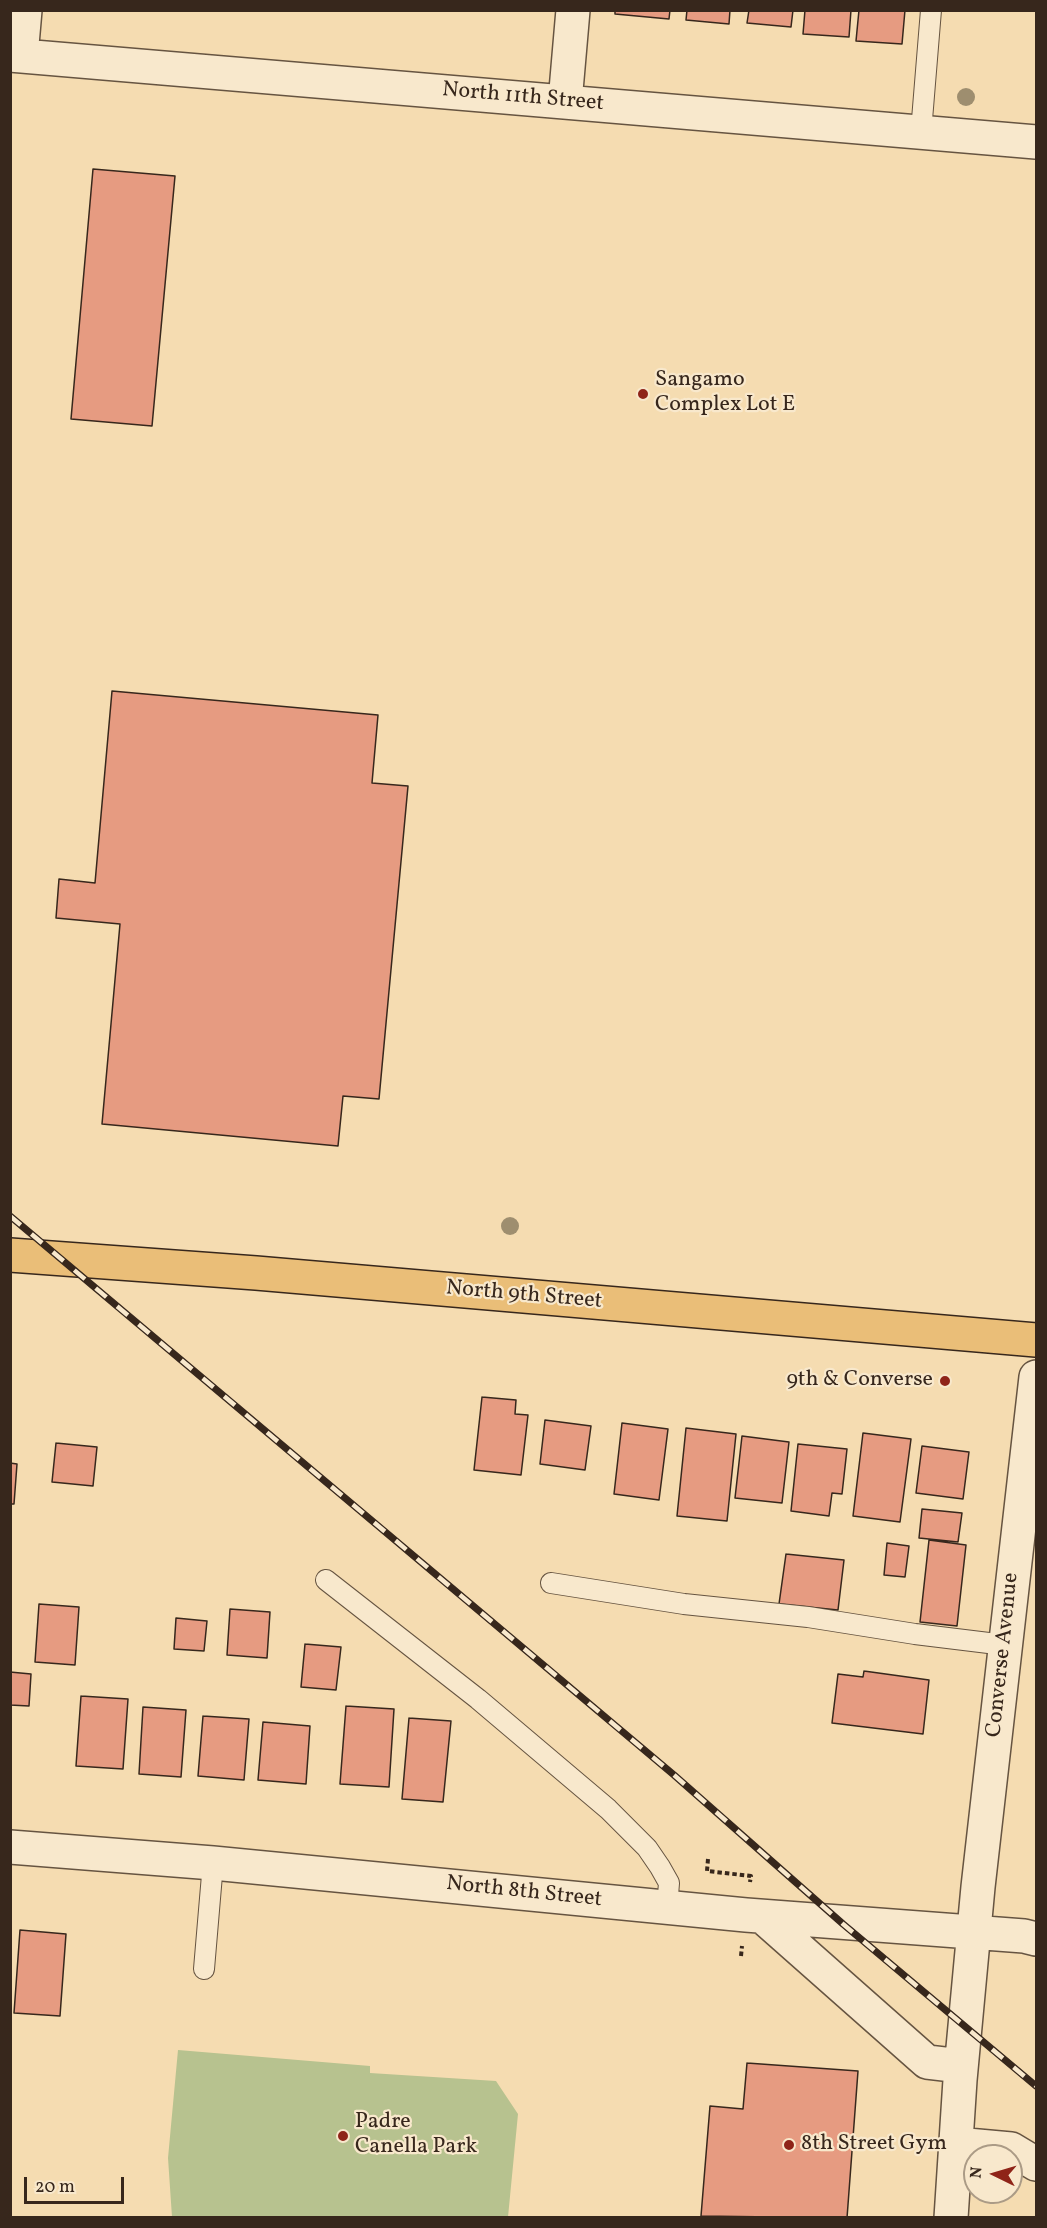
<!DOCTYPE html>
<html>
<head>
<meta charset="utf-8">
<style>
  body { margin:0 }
  #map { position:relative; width:1047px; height:2228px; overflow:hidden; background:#f5dcb1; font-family:Vollkorn,serif }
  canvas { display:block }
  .frame { position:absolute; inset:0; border:12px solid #37271c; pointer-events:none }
  .north { position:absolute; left:963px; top:2144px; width:60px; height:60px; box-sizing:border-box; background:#f8e8cc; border:2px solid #ab9b86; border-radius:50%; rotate:275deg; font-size:16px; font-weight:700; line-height:24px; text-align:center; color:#37271c }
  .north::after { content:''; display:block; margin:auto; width:21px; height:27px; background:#8f2418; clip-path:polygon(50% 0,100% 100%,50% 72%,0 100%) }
  .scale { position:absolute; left:24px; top:2177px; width:100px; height:27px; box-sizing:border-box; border:3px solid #37271c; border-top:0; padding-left:8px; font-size:18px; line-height:21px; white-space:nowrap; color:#37271c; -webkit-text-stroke:4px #f8e8cc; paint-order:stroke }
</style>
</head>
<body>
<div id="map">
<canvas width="1047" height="2228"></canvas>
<div class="frame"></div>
<div class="north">N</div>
<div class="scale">20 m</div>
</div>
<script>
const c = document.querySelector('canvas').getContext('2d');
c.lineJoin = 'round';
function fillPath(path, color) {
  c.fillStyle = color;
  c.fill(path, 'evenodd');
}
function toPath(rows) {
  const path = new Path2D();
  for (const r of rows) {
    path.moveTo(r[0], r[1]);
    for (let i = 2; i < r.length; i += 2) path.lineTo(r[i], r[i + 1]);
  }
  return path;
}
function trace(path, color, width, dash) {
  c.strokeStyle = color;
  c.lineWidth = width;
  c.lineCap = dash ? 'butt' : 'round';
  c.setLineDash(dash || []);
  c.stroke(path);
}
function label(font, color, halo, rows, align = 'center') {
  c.font = font + ' Vollkorn,serif';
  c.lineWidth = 4.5;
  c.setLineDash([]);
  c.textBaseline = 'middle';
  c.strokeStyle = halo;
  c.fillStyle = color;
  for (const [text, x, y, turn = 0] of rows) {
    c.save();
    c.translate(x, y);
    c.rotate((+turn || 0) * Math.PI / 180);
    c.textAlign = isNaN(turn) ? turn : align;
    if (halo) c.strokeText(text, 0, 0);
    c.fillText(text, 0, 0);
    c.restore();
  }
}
fillPath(toPath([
  [178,2050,370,2066,370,2073,496,2081,518,2114,508,2217,172,2217,168,2158]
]), '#b7c28f');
const building = toPath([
  [615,10,670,10,669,19,615,14,615,10],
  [687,10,730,10,729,24,686,20,687,10],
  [749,10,793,10,791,27,747,23,749,10],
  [805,10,851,10,849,37,803,34,805,10],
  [859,10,905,10,902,44,856,41,859,10],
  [93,169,175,176,152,426,71,419,93,169],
  [112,691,378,715,372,783,408,786,379,1099,343,1096,338,1146,102,1124,120,924,56,918,59,879,95,883,112,691],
  [482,1397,516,1400,515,1414,528,1415,521,1475,474,1470,482,1397],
  [545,1420,591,1426,585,1470,540,1464,545,1420],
  [622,1423,668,1429,659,1500,614,1494,622,1423],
  [686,1428,736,1434,727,1521,677,1516,686,1428],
  [863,1433,911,1439,900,1522,853,1516,863,1433],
  [742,1436,789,1442,782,1503,735,1498,742,1436],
  [56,1443,97,1447,93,1486,52,1482,56,1443],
  [798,1444,847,1449,842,1494,832,1493,829,1516,791,1511,798,1444],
  [922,1446,969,1452,963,1499,916,1493,922,1446],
  [10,1463,17,1464,14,1504,10,1504,10,1463],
  [922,1509,962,1513,958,1542,919,1538,922,1509],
  [929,1540,966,1545,957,1626,920,1622,929,1540],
  [887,1543,909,1546,905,1577,884,1575,887,1543],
  [786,1554,844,1560,838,1610,779,1604,786,1554],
  [39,1604,79,1607,75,1665,35,1662,39,1604],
  [230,1609,270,1612,267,1658,227,1655,230,1609],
  [176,1618,207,1621,204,1651,174,1649,176,1618],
  [305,1644,341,1647,336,1690,301,1687,305,1644],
  [864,1671,929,1680,923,1734,832,1723,838,1674,863,1677,864,1671],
  [10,1672,31,1674,29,1706,10,1705,10,1672],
  [81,1696,128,1699,123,1769,76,1766,81,1696],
  [346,1706,394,1709,389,1787,340,1784,346,1706],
  [143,1707,186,1710,181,1777,139,1774,143,1707],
  [203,1716,249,1719,244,1780,198,1776,203,1716],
  [409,1718,451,1721,443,1802,402,1799,409,1718],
  [263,1722,310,1726,306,1784,258,1780,263,1722],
  [20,1930,66,1934,60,2016,14,2013,20,1930],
  [747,2063,858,2071,847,2218,701,2216,710,2106,743,2109,747,2063]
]);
fillPath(building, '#e69b81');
trace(building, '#37271c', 1.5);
const lane = toPath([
  [921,132,931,10],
  [326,1580,478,1699,608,1809,647,1848,660,1867,669,1883,667,1908],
  [551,1583,684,1604,808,1617,915,1634,1005,1645],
  [204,1969,213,1863]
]);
const street = toPath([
  [10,55,1036,142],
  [21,56,25,10],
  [565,102,573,10],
  [10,1847,213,1863,746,1915,1024,1936,1036,1939],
  [763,1917,927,2062,961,2066],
  [956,2144,1011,2149,1036,2164],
  [951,2218,960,2080,978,1887,1036,1377]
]);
const primary = toPath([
  [10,1255,256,1273,1036,1340]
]);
trace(lane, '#665441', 22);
trace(street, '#665441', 36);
trace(primary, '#37271c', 36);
trace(toPath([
  [708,1859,707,1871,751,1876,750,1882],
  [741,1956,742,1946]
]), '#37271c', 4, [4.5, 3]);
trace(lane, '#f8e8cc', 20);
trace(street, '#f8e8cc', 33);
trace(primary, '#eabe78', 33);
const rail = toPath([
  [10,1216,674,1775,843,1924,1036,2086]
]);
trace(rail, '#37271c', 7);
trace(rail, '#f8e8cc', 4.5, [14]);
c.fillStyle = '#9e8e6f';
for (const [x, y] of [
  [966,97],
  [510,1226]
]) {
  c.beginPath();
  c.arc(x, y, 9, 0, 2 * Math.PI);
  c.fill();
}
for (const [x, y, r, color] of [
  [643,394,6,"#8f2418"],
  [945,1381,6,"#8f2418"],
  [343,2136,6,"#8f2418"],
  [789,2145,6,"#8f2418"]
]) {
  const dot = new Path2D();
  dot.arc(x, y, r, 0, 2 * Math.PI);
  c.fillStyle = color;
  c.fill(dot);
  trace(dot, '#f8e8cc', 2);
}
label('22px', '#37271c', '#f8e8cc', [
  ["North 11th Street",523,98,5],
  ["North 9th Street",524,1296,5],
  ["Converse Avenue",1004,1655,-84],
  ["North 8th Street",524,1893,6]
]);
label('22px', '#37271c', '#f8e8cc', [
  ["Sangamo",655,381],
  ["Complex Lot E",655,406],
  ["9th & Converse",933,1381,"right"],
  ["Padre",355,2123],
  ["Canella Park",355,2148],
  ["8th Street Gym",801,2145]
], 'left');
</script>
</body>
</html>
